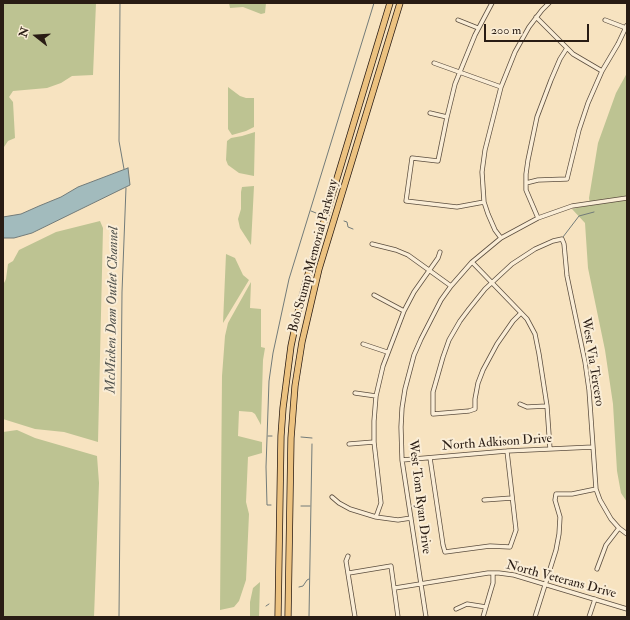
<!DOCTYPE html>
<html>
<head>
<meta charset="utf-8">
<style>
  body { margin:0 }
  #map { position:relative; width:630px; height:620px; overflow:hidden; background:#f7e3c0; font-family:"IM FELL Double Pica",serif }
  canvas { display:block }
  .frame { position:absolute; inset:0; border:4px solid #291c14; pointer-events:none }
  .north { position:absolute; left:16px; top:16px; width:40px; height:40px; -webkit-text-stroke:3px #faedd6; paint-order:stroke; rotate:287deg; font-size:11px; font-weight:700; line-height:16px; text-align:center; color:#291c14 }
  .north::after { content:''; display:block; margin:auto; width:14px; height:18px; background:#291c14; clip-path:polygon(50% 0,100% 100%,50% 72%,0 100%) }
  .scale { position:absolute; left:484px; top:24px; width:105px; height:18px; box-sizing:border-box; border:2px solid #291c14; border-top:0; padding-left:5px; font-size:12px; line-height:14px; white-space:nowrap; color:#291c14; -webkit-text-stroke:3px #faedd6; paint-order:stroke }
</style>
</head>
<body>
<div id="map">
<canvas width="630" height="620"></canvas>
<div class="frame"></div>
<div class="north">N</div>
<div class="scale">200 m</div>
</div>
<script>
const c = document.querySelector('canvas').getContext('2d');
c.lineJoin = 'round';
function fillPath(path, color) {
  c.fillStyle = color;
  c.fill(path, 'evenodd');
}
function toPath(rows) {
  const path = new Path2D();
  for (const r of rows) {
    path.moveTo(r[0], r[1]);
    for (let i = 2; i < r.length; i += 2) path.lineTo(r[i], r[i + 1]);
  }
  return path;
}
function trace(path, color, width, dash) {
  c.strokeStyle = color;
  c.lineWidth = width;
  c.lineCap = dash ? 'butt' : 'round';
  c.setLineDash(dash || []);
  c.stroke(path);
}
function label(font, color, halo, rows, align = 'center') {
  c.font = font + ' "IM FELL Double Pica",serif';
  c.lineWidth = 4;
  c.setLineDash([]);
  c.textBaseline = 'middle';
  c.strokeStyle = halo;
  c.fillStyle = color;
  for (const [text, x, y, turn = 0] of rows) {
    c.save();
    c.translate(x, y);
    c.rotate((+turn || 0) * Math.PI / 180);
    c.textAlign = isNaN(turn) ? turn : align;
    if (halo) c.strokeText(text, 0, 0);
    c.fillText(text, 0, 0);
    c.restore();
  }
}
fillPath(toPath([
  [3,3,96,3,93,75,72,76,61,83,47,88,13,91,9,97,13,102,15,138,8,141,4,147],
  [229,3,266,3,265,13,261,14,243,7,230,8],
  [627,73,627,502,621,493,617,471,613,404,605,350,588,268,585,223,572,209,590,205,589,198,598,143,616,93],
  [228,87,240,96,246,98,254,98,254,127,246,131,232,135,228,129],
  [255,132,254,176,239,173,228,165,226,160,227,141,231,138,242,136],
  [254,186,251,245,240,228,238,219,241,209,241,192,242,187],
  [100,221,103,228,98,442,64,432,35,429,3,419,3,285,6,279,8,264,13,261,19,250,56,232],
  [226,254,235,258,243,275,249,280,223,323],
  [251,282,250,308,261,309,261,347,265,348,263,360,261,425,255,414,252,412,239,411,238,436,262,442,262,453,248,457,246,502,249,514,246,580,239,601,234,607,220,610,222,376,225,336,228,323],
  [17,430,35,438,97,456,99,483,94,617,3,617,3,432],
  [260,582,259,617,250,617,250,602,253,588]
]), '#bdc392');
const water = toPath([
  [128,168,130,185,32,233,14,238,3,238,3,217,21,214,39,206,61,197,78,187,128,168]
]);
fillPath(water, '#a2bbbd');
trace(water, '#727b79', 1);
trace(toPath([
  [120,3,119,141,124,169],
  [311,211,316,213],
  [344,221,347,222,348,227,353,229],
  [563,237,579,216,594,212],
  [268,436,272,436],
  [301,437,312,438],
  [271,505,267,505,266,467,269,381,273,353,289,279,374,3],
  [301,506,310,506],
  [299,587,303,586,307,580,309,579],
  [266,606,269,604],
  [119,617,122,292,126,188],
  [309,617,312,444]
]), '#727b79', 1);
const minor = toPath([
  [536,17,573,54,602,71],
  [458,20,478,28],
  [605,20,626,28],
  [434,63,501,87],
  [430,113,447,117],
  [526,183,538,180,567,179,579,130,588,103,602,71,618,44,627,25],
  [484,202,457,207,406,201,412,158,438,161,447,117,455,84,475,35,492,3],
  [538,218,526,190,526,174,528,160,537,117,551,80,560,59,567,48],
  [501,238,495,230,488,214,484,202,482,172,485,150,501,87,515,52,529,27,542,10,549,3],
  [372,244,396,250,408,255,451,286],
  [472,262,527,319,535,334,539,354,547,406,550,449],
  [374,295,404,311],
  [521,313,513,321,497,344,483,370,478,383,475,399,475,409,469,411,433,414,433,392,443,357,449,340,460,321,469,309,485,289,512,264,535,249,553,241,562,239,564,244,567,276,585,362,589,390,596,489,600,500,611,519,619,528,627,534],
  [363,344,387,352],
  [355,393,376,396],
  [520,404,527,407,547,406],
  [349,444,374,442],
  [430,458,443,545,445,552,490,546,510,547,516,530,507,451],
  [402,460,507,451,593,447],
  [332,497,339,503,350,509,376,517,398,520,411,518],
  [484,500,512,498],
  [376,517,381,503,374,442,374,421,376,396,383,366,404,311,414,292,438,258,440,252],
  [348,556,346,561,355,617],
  [597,569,606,545,619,528],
  [349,573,391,566,398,617],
  [395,588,488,573,499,573,514,575,627,609],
  [456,609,467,604,486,607],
  [426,617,402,460,401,427,402,408,405,389,414,355,421,339,441,300,451,286,472,262,501,238,538,218,572,206,627,198],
  [483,617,490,593,493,583,493,573],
  [535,617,556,550,559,534,560,517,555,500,556,494,572,494,596,489],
  [589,617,595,599]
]);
const highway = toPath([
  [278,617,281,436,283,408,291,346,299,308,309,271,390,3],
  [288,617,291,438,295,386,302,342,319,269,400,3]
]);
trace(minor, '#5c4e3f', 5);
trace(highway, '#291c14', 7);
trace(minor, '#faedd6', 3.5);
trace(highway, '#ecc280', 5.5);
label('13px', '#291c14', '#faedd6', [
  ["Bob Stump Memorial Parkway",314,256,-75],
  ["West Via Tercero",592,362,81],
  ["North Adkison Drive",497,443,-4],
  ["West Tom Ryan Drive",419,497,83],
  ["North Veterans Drive",561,580,15]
]);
label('italic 14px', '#53544f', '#faedd6', [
  ["McMicken Dam Outlet Channel",113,310,-89]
]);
</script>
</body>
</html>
